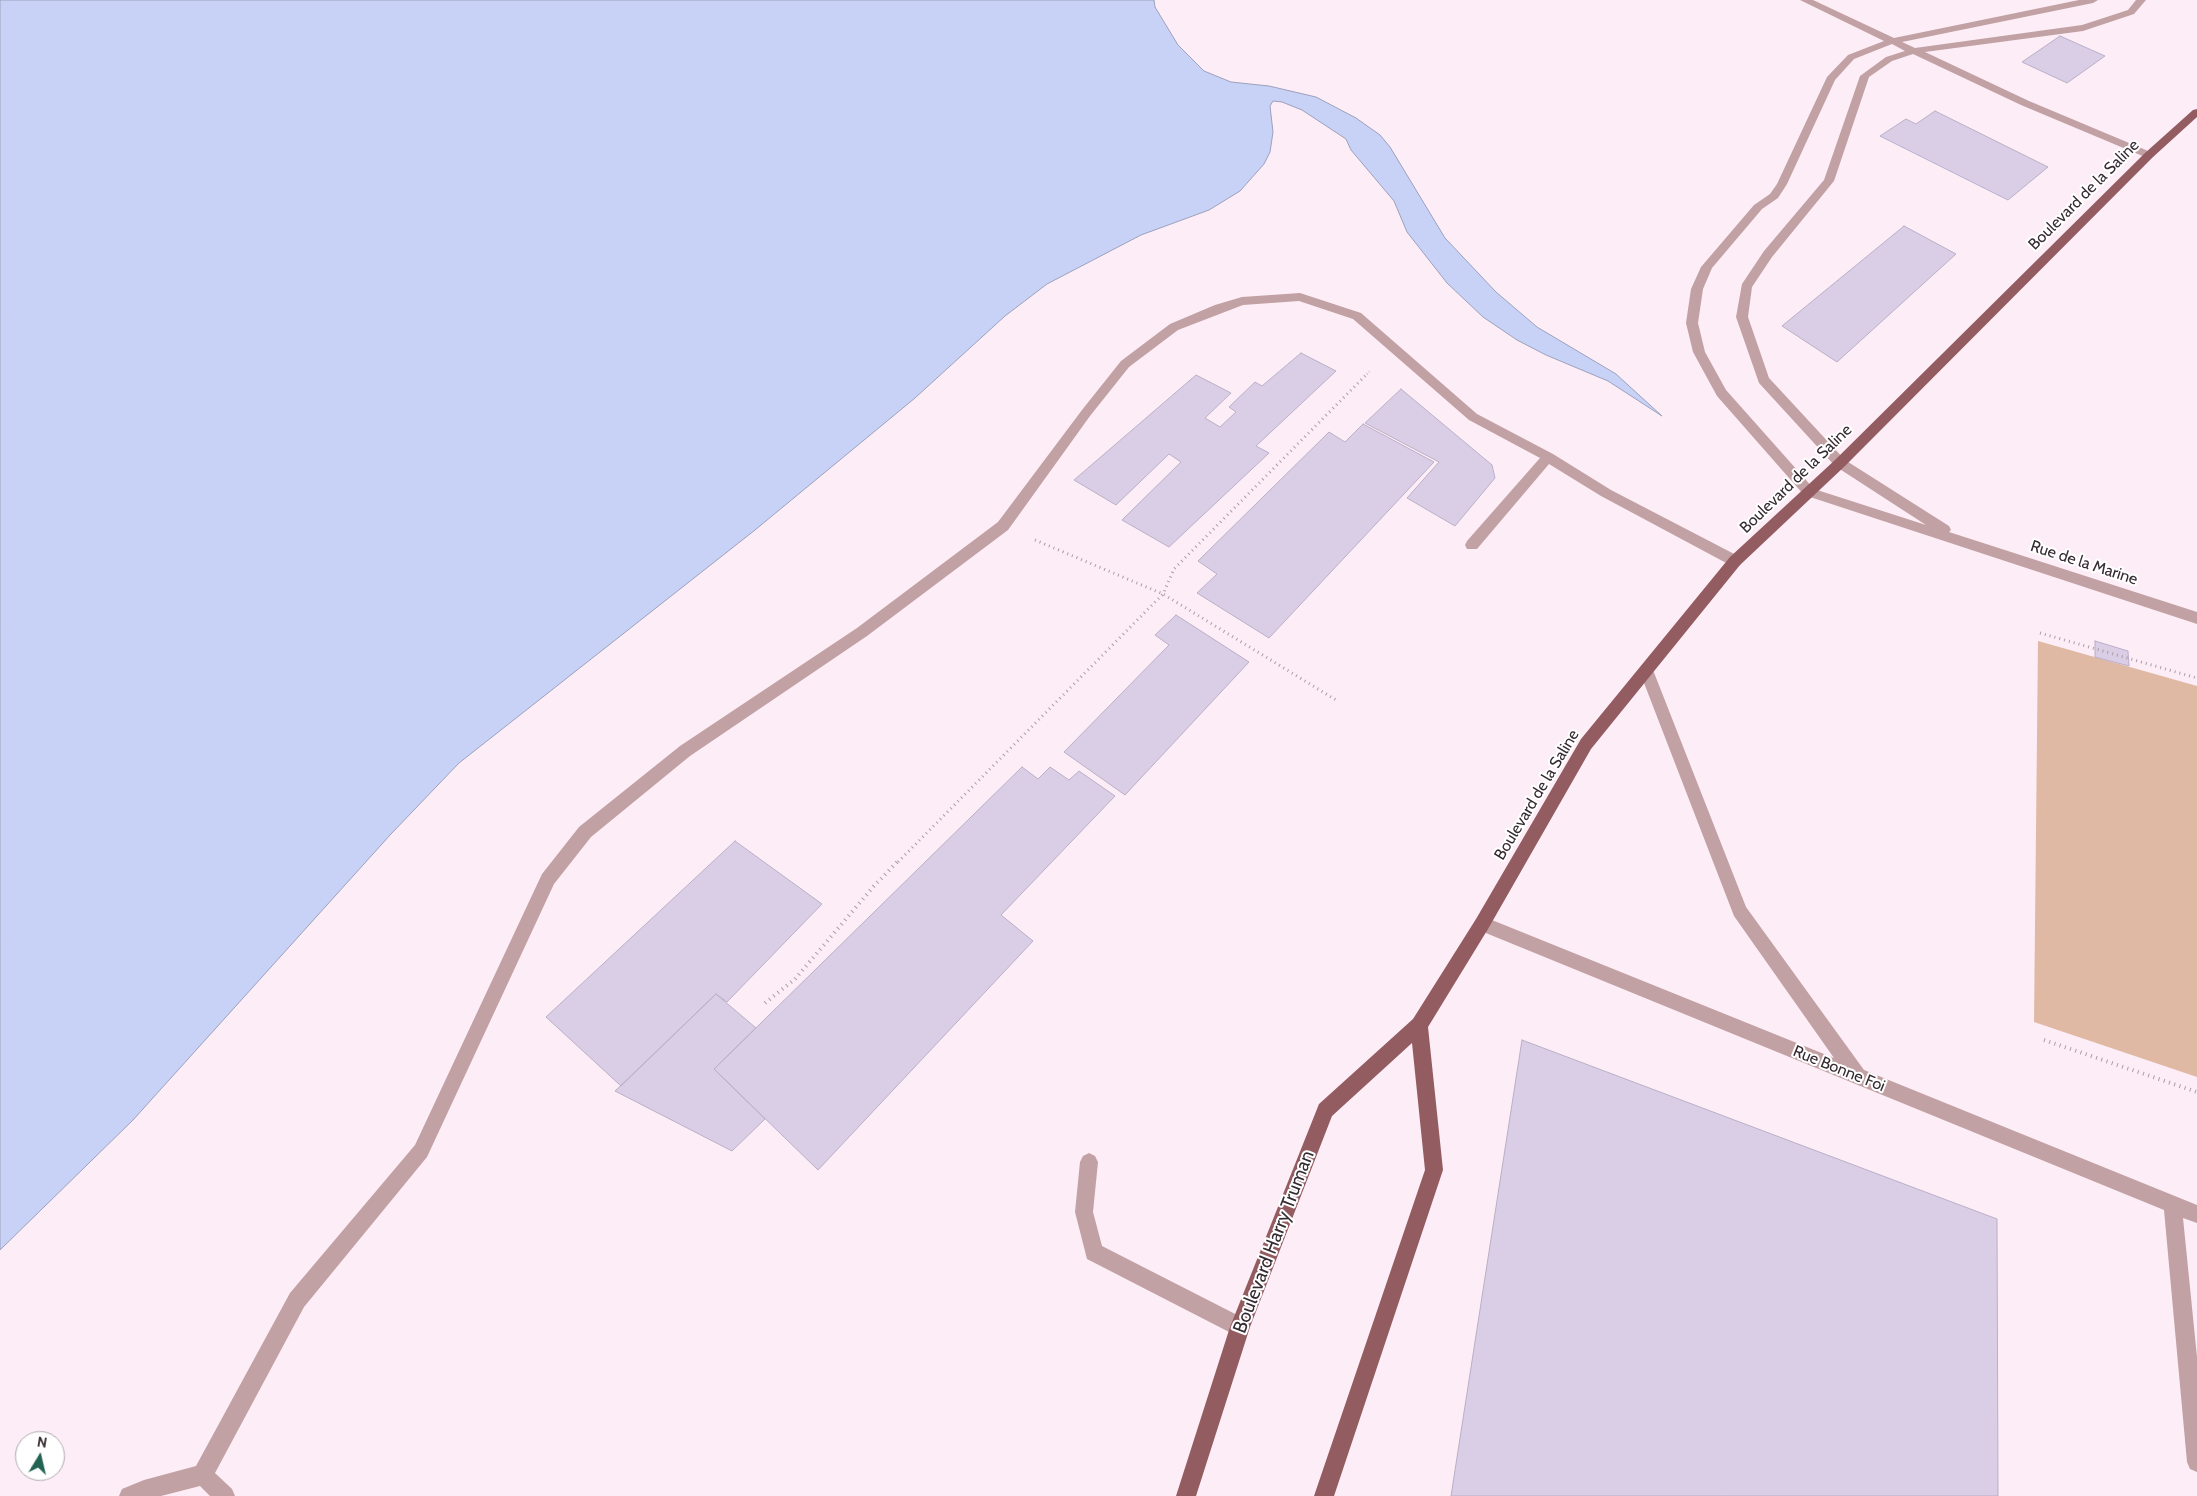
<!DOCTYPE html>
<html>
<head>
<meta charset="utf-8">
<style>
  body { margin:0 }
  #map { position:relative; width:2197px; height:1496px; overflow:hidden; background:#fdedf7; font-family:Cabin,sans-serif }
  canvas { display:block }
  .north { position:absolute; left:15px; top:1431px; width:50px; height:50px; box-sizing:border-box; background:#fff; border:1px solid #aeaaad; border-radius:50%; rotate:9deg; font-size:14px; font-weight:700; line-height:20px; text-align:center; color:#352b31 }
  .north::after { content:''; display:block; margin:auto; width:18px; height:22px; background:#226351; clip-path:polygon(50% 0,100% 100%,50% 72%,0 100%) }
</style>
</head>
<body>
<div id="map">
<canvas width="2197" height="1496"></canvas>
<div class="north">N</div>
</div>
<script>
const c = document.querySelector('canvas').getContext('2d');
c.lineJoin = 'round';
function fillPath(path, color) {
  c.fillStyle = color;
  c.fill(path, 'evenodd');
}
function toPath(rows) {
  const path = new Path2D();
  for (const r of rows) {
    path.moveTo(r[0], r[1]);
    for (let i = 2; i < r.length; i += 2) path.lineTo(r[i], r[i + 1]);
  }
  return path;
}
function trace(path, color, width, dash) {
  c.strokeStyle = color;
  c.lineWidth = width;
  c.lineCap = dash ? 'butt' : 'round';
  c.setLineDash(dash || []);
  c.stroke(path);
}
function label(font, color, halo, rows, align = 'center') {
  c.font = font + ' Cabin,sans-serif';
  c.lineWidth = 4;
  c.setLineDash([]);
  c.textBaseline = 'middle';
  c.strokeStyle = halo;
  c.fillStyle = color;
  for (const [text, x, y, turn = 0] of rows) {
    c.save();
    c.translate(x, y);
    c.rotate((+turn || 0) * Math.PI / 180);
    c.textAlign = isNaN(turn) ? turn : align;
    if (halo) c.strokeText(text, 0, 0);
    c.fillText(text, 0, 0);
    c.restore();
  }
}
fillPath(toPath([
  [2038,641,2197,686,2197,1077,2034,1022]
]), '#e0b9a5');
const water = toPath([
  [0,0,1154,0,1155,7,1178,45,1204,71,1231,82,1269,86,1316,97,1356,118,1380,135,1390,147,1445,238,1496,292,1537,327,1616,374,1662,416,1608,381,1546,355,1517,340,1483,317,1447,283,1407,232,1394,201,1351,150,1346,139,1302,110,1282,102,1273,101,1270,106,1273,132,1270,152,1264,164,1240,191,1209,210,1141,235,1047,284,1005,316,915,398,755,530,459,763,391,834,133,1120,0,1250,0,0]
]);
fillPath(water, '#c8d2f6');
trace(water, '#9ca0bb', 1);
const building = toPath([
  [2060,36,2105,56,2067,83,2022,62,2060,36],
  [1935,111,2048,167,2008,200,1880,136,1906,119,1916,124,1935,111],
  [1904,226,1956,254,1837,362,1782,326,1904,226],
  [1301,353,1336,371,1256,446,1269,453,1169,547,1122,520,1181,462,1169,454,1116,505,1074,480,1196,375,1231,393,1205,418,1220,427,1236,412,1229,407,1255,382,1262,386,1301,353],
  [1401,389,1492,465,1495,478,1455,526,1407,498,1439,462,1365,423,1401,389],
  [1363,424,1434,462,1269,638,1197,593,1217,574,1198,561,1329,432,1345,442,1363,424],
  [1176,615,1249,662,1125,795,1064,752,1169,645,1155,635,1176,615],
  [2095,641,2128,651,2129,666,2095,657,2095,641],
  [1022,767,1038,779,1050,767,1069,780,1079,771,1115,796,1001,915,1033,941,818,1170,714,1069,1022,767],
  [735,841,822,904,727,1002,716,994,621,1086,546,1017,735,841],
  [716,994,756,1028,714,1069,765,1119,732,1151,615,1091,716,994],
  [1522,1040,1997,1219,1998,1496,1451,1496,1522,1040]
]);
fillPath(building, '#d9cee5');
trace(building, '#baafc6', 1);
trace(toPath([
  [1367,374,1371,370]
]), '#ab9ea6', 2.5, [0.5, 2.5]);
trace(toPath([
  [1035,540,1163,594,1336,700],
  [2040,633,2197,678],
  [898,862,1163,594,1174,569,1368,373]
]), '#ab9ea6', 3, [1, 4]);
trace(toPath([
  [765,1003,795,979,874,886,899,860],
  [2044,1040,2197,1092]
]), '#ab9ea6', 4, [1, 4.5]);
fillPath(toPath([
  [1800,0,1813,0,1894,38,2079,0,2098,0,2093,3,1902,42,1915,48,2082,25,2128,10,2136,0,2146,0,2134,14,2083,31,1925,52,2029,101,2153,153,2154,155,2153,157,2145,157,2021,105,1913,54,1892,61,1869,77,1834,181,1772,257,1752,287,1748,317,1769,378,1845,460,1949,526,1951,530,1949,532,2197,612,2197,624,1804,495,1717,396,1693,352,1686,323,1691,289,1701,267,1754,205,1770,194,1777,184,1827,77,1848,55,1884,41,1800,0],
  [1892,44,1905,51,1886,57,1860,76,1824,180,1764,251,1742,284,1736,317,1759,383,1835,466,1926,525,1814,489,1726,390,1705,352,1698,323,1703,289,1712,268,1762,209,1778,198,1787,184,1835,80,1854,59,1892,44],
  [1300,293,1361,313,1477,414,1553,454,1611,490,1740,557,1742,561,1740,565,1735,566,1730,565,1601,496,1549,464,1477,549,1467,549,1465,545,1467,541,1540,458,1469,420,1353,319,1299,301,1243,305,1178,330,1129,367,1090,416,1008,530,867,636,690,756,591,837,554,884,427,1157,304,1307,215,1473,232,1489,235,1496,210,1496,200,1486,161,1496,119,1496,122,1489,144,1480,196,1466,290,1293,415,1145,542,874,579,827,680,746,857,628,998,522,1082,410,1121,361,1170,324,1215,305,1242,297,1300,293],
  [1646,664,1651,666,1653,670,1746,907,1864,1070,2197,1205,2197,1223,2183,1218,2197,1357,2197,1472,2190,1469,2187,1462,2164,1210,1476,929,1474,924,1476,919,1482,916,1834,1058,1734,916,1639,670,1641,666,1646,664],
  [1089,1153,1095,1156,1098,1162,1093,1212,1102,1246,1247,1320,1250,1327,1247,1334,1240,1337,1233,1334,1087,1259,1075,1212,1080,1162,1083,1156,1089,1153]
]), '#c1a1a3');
fillPath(toPath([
  [2197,109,2197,117,2153,157,1845,466,1740,565,1591,749,1488,929,1428,1027,1443,1170,1334,1496,1314,1496,1425,1170,1412,1043,1332,1116,1250,1327,1196,1496,1176,1496,1230,1327,1319,1104,1413,1019,1476,919,1581,739,1730,557,1835,460,2145,153,2193,110,2197,109]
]), '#935c61');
label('16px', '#352b31', '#fff', [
  ["Boulevard de la Saline",2084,195,-45],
  ["Boulevard de la Saline",1796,479,-44],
  ["Rue de la Marine",2084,563,18],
  ["Boulevard de la Saline",1537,795,-59],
  ["Rue Bonne Foi",1839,1069,22]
]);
label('19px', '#352b31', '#fff', [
  ["Boulevard Harry Truman",1274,1242,-69]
]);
</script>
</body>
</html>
